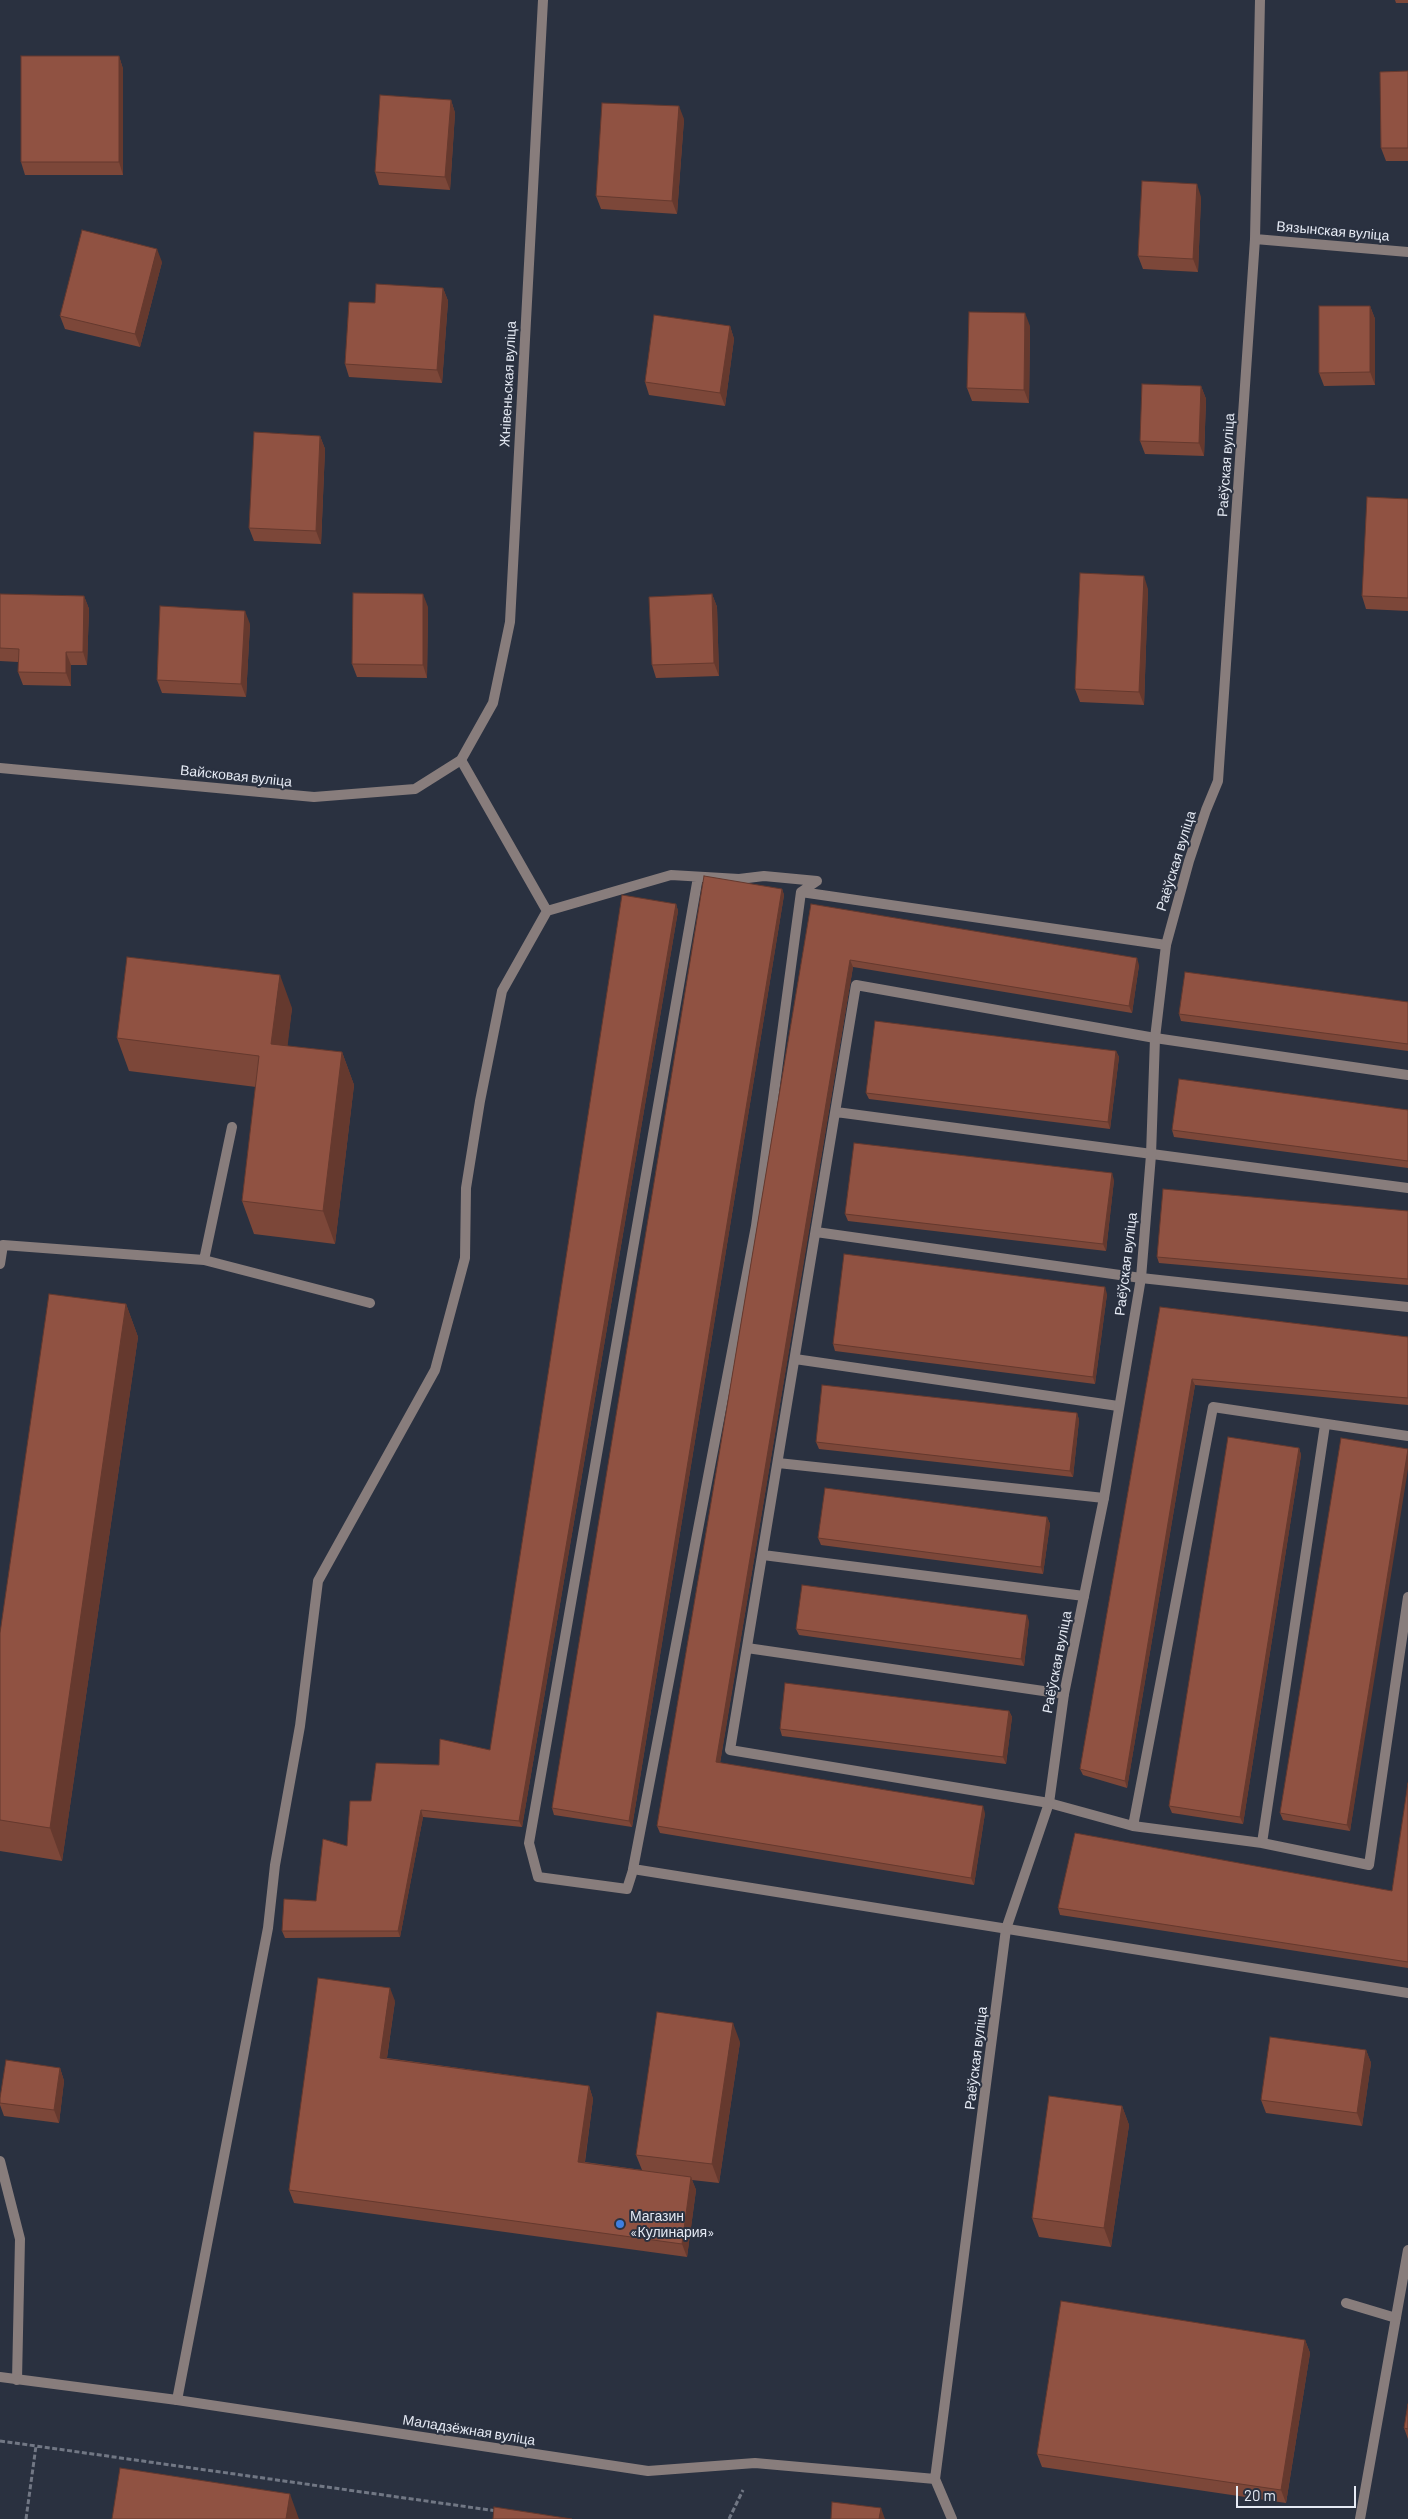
<!DOCTYPE html>
<html>
<head>
<meta charset="utf-8">
<style>
  body { margin:0 }
  #map { position:relative; width:1408px; height:2519px; overflow:hidden; background:#2a3140; font-family:Barlow,sans-serif }
  canvas { display:block }
  .scale { position:absolute; left:1236px; top:2486px; width:120px; height:22px; box-sizing:border-box; border:2px solid #e5eaf4; border-top:0; padding-left:6px; font-size:15px; line-height:18px; white-space:nowrap; color:#e5eaf4; -webkit-text-stroke:4px #2a3140; paint-order:stroke }
</style>
</head>
<body>
<div id="map">
<canvas width="1408" height="2519"></canvas>
<div class="scale">20 m</div>
</div>
<script>
const c = document.querySelector('canvas').getContext('2d');
c.lineJoin = 'round';
function toPath(rows) {
  const path = new Path2D();
  for (const r of rows) {
    path.moveTo(r[0], r[1]);
    for (let i = 2; i < r.length; i += 2) path.lineTo(r[i], r[i + 1]);
  }
  return path;
}
function trace(path, color, width, dash) {
  c.strokeStyle = color;
  c.lineWidth = width;
  c.lineCap = dash ? 'butt' : 'round';
  c.setLineDash(dash || []);
  c.stroke(path);
}
function fillPath(path, color) {
  c.fillStyle = color;
  c.fill(path, 'evenodd');
}
function label(font, color, halo, rows, align = 'center') {
  c.font = font + ' Barlow,sans-serif';
  c.lineWidth = 4;
  c.setLineDash([]);
  c.textBaseline = 'middle';
  c.strokeStyle = halo;
  c.fillStyle = color;
  for (const [text, x, y, turn = 0] of rows) {
    c.save();
    c.translate(x, y);
    c.rotate((+turn || 0) * Math.PI / 180);
    c.textAlign = isNaN(turn) ? turn : align;
    if (halo) c.strokeText(text, 0, 0);
    c.fillText(text, 0, 0);
    c.restore();
  }
}
trace(toPath([
  [0,2441,36,2446],
  [26,2519,36,2446,497,2511],
  [729,2519,743,2490]
]), '#717784', 3, [5, 2.5]);
trace(toPath([
  [461,760,547,911],
  [1166,945,801,892,756,1226,633,1869,1408,1993],
  [1408,1075,1155,1038,856,985,730,1750,1049,1803,1133,1826,1262,1843,1369,1865,1408,1597],
  [836,1112,1408,1188],
  [816,1232,1141,1278,1408,1307],
  [204,1260,232,1127],
  [0,1264,3,1245,204,1260,370,1303],
  [795,1359,1118,1406],
  [778,1463,1104,1498],
  [763,1555,1084,1596],
  [747,1648,1064,1694],
  [1133,1826,1213,1407,1408,1436],
  [1262,1843,1325,1425],
  [634,1867,627,1889,538,1877,529,1843,698,877],
  [0,2161,20,2239,17,2380],
  [1346,2303,1396,2318],
  [177,2400,268,1928,275,1865,300,1726,318,1581,435,1370,465,1258,466,1188,480,1101,502,991,547,911,671,875,739,879,764,876,817,881,801,892],
  [1360,2519,1408,2250]
]), '#887d7c', 10);
trace(toPath([
  [1255,239,1408,252],
  [0,768,314,797,415,789,461,760,493,703,510,622,543,0],
  [0,2377,177,2400,648,2471,755,2463,935,2479],
  [952,2519,935,2479,1006,1929,1049,1803,1064,1694,1104,1498,1141,1278,1151,1155,1155,1038,1166,945,1189,861,1206,810,1218,781,1255,239,1260,0]
]), '#887d7c', 10);
fillPath(toPath([
  [1395,0,1408,0,1408,3,1396,3],
  [119,56,123,69,123,175,25,175,21,162],
  [1408,71,1408,161,1386,161,1381,148],
  [451,100,455,113,450,190,379,185,375,172],
  [684,119,677,214,601,209,596,196],
  [1201,197,1198,272,1143,269,1138,256],
  [162,262,140,347,65,329,60,316],
  [443,288,448,301,442,383,349,377,345,364,375,303],
  [1370,306,1375,319,1375,385,1324,386,1319,373],
  [730,326,734,339,725,406,649,395,645,382],
  [1030,326,1029,403,972,401,967,388],
  [1201,386,1206,399,1204,456,1145,454,1140,441],
  [320,436,325,449,321,544,254,541,249,528],
  [1408,499,1408,611,1366,609,1362,596],
  [1148,589,1144,705,1080,702,1075,689],
  [0,594,84,596,89,609,87,665,71,665,71,686,23,685,18,672,18,662,0,661],
  [712,594,717,607,719,676,656,678,652,665],
  [428,607,427,678,357,677,352,664],
  [250,624,246,697,162,693,157,680],
  [782,889,784,895,632,1827,554,1815,552,1808],
  [676,904,678,911,522,1827,423,1817,400,1937,285,1938,282,1931,316,1901,347,1846,371,1801,439,1765,490,1750],
  [811,904,1139,965,1132,1013,853,967,720,1763,985,1813,974,1885,660,1833,657,1826],
  [1408,1002,1408,1051,1181,1021,1179,1014],
  [292,1008,287,1046,342,1052,354,1085,335,1244,254,1234,242,1201,256,1087,129,1071,117,1038],
  [1116,1051,1119,1057,1110,1129,869,1099,866,1093],
  [1408,1110,1408,1168,1174,1137,1172,1130],
  [1114,1180,1106,1251,848,1221,845,1214],
  [1408,1211,1408,1285,1159,1263,1157,1257],
  [1107,1294,1095,1384,835,1351,833,1344],
  [126,1304,138,1337,62,1861,0,1851,0,1633],
  [1160,1307,1408,1337,1408,1405,1195,1385,1127,1788,1083,1775,1080,1769],
  [1077,1413,1079,1420,1073,1477,819,1449,816,1442],
  [1299,1448,1301,1455,1243,1824,1172,1813,1169,1806],
  [1408,1449,1350,1831,1283,1820,1280,1813],
  [1047,1517,1050,1524,1043,1574,821,1545,818,1538],
  [1029,1621,1024,1666,799,1635,796,1629],
  [1009,1711,1012,1717,1006,1764,782,1736,780,1729],
  [1408,1783,1408,1968,1060,1915,1058,1908,1392,1891],
  [395,2001,387,2058,589,2086,593,2099,585,2162,642,2170,636,2155,740,2042,719,2183,692,2180,696,2190,687,2257,294,2203,289,2190],
  [1366,2050,1371,2063,1362,2126,1266,2113,1261,2100],
  [60,2068,64,2081,59,2123,4,2116,0,2105,0,2098],
  [1122,2106,1129,2125,1111,2247,1039,2237,1032,2218],
  [1305,2340,1310,2353,1286,2503,1042,2467,1037,2454],
  [1408,2404,1408,2439,1404,2428]
]), '#7c4739');
fillPath(toPath([
  [119,56,123,69,123,175,119,162],
  [451,100,455,113,450,190,445,177],
  [679,106,684,119,677,214,672,201],
  [1197,184,1201,197,1198,272,1193,259],
  [157,249,162,262,140,347,135,334],
  [443,288,448,301,442,383,437,370],
  [1370,306,1375,319,1375,385,1370,372],
  [1025,313,1030,326,1029,403,1024,390],
  [730,326,734,339,725,406,720,393],
  [1201,386,1206,399,1204,456,1199,443],
  [320,436,325,449,321,544,316,531],
  [1144,576,1148,589,1144,705,1139,692],
  [423,594,428,607,427,678,423,665],
  [712,594,717,607,719,676,714,663],
  [84,596,89,609,87,665,83,652],
  [245,611,250,624,246,697,241,684],
  [66,652,71,665,71,686,66,673],
  [782,889,784,895,632,1827,629,1821],
  [676,904,678,911,522,1827,519,1821],
  [1137,958,1139,965,1132,1013,1129,1006],
  [850,960,853,967,719,1769,716,1762],
  [280,975,292,1008,284,1077,271,1044],
  [1116,1051,1119,1057,1110,1129,1108,1122],
  [342,1052,354,1085,335,1244,323,1211],
  [1112,1173,1114,1180,1106,1251,1103,1244],
  [1105,1287,1107,1294,1095,1384,1093,1377],
  [126,1304,138,1337,62,1861,50,1828],
  [1192,1379,1195,1385,1127,1788,1125,1781],
  [1077,1413,1079,1420,1073,1477,1070,1471],
  [1299,1448,1301,1455,1243,1824,1240,1817],
  [1408,1449,1408,1469,1350,1831,1347,1825],
  [1047,1517,1050,1524,1043,1574,1041,1567],
  [1027,1615,1029,1621,1024,1666,1021,1659],
  [1009,1711,1012,1717,1006,1764,1003,1757],
  [983,1806,985,1813,974,1885,971,1878],
  [421,1810,423,1817,400,1937,398,1931],
  [390,1988,395,2001,385,2071,380,2058],
  [733,2023,740,2042,719,2183,712,2164],
  [1366,2050,1371,2063,1362,2126,1357,2113],
  [60,2068,64,2081,59,2123,54,2110],
  [589,2086,593,2099,583,2175,578,2162],
  [1122,2106,1129,2125,1111,2247,1104,2228],
  [691,2177,696,2190,687,2257,682,2244],
  [1305,2340,1310,2353,1286,2503,1281,2490],
  [290,2494,299,2519,286,2519],
  [881,2508,885,2519,879,2519]
]), '#65392e');
const building = toPath([
  [21,56,119,56,119,162,21,162,21,56],
  [1408,71,1408,148,1381,148,1380,72,1408,71],
  [380,95,451,100,445,177,375,172,380,95],
  [602,103,679,106,672,201,596,196,602,103],
  [1142,181,1197,184,1193,259,1138,256,1142,181],
  [82,230,157,249,135,334,60,316,82,230],
  [376,284,443,288,437,370,345,364,349,302,375,303,376,284],
  [1319,306,1370,306,1370,372,1319,373,1319,306],
  [969,312,1025,313,1024,390,967,388,969,312],
  [654,315,730,326,720,393,645,382,654,315],
  [1142,384,1201,386,1199,443,1140,441,1142,384],
  [254,432,320,436,316,531,249,528,254,432],
  [1367,497,1408,499,1408,598,1362,596,1367,497],
  [1080,573,1144,576,1139,692,1075,689,1080,573],
  [353,593,423,594,423,665,352,664,353,593],
  [0,594,84,596,83,652,66,652,66,673,18,672,19,649,0,648,0,594],
  [712,594,714,663,652,665,649,597,712,594],
  [160,606,245,611,241,684,157,680,160,606],
  [704,876,782,889,629,1821,552,1808,704,876],
  [622,895,676,904,519,1821,421,1810,398,1931,282,1931,284,1899,316,1901,323,1839,347,1846,350,1801,371,1801,376,1763,439,1765,440,1739,490,1750,622,895],
  [811,904,1137,958,1129,1006,850,960,716,1762,983,1806,971,1878,657,1826,811,904],
  [127,957,280,975,271,1044,342,1052,323,1211,242,1201,259,1056,117,1038,127,957],
  [1185,972,1408,1002,1408,1044,1179,1014,1185,972],
  [875,1021,1116,1051,1108,1122,866,1093,875,1021],
  [1179,1079,1408,1110,1408,1161,1172,1130,1179,1079],
  [854,1143,1112,1173,1103,1244,845,1214,854,1143],
  [1163,1189,1408,1211,1408,1279,1157,1257,1163,1189],
  [844,1254,1105,1287,1093,1377,833,1344,844,1254],
  [49,1294,126,1304,50,1828,0,1820,0,1633,49,1294],
  [1160,1307,1408,1337,1408,1398,1192,1379,1125,1781,1080,1769,1160,1307],
  [822,1385,1077,1413,1070,1471,816,1442,822,1385],
  [1228,1437,1299,1448,1240,1817,1169,1806,1228,1437],
  [1341,1438,1408,1449,1347,1825,1280,1813,1341,1438],
  [825,1488,1047,1517,1041,1567,818,1538,825,1488],
  [802,1585,1027,1615,1021,1659,796,1629,802,1585],
  [785,1683,1009,1711,1003,1757,780,1729,785,1683],
  [1408,1783,1408,1962,1058,1908,1075,1833,1392,1891,1408,1783],
  [318,1978,390,1988,380,2058,589,2086,578,2162,691,2177,682,2244,289,2190,318,1978],
  [657,2012,733,2023,712,2164,636,2155,657,2012],
  [1270,2037,1366,2050,1357,2113,1261,2100,1270,2037],
  [6,2060,60,2068,54,2110,0,2103,0,2098,6,2060],
  [1049,2096,1122,2106,1104,2228,1032,2218,1049,2096],
  [1061,2301,1305,2340,1281,2490,1037,2454,1061,2301],
  [1408,2404,1408,2429,1404,2428,1408,2404],
  [120,2468,290,2494,286,2519,112,2519,120,2468],
  [832,2502,881,2508,879,2519,831,2519,832,2502],
  [494,2507,572,2519,493,2519,494,2507]
]);
fillPath(building, '#905242');
trace(building, '#65392e', 1);
for (const [x, y, r, color] of [
  [620,2224,5,"#3f7fe0"]
]) {
  const dot = new Path2D();
  dot.arc(x, y, r, 0, 2 * Math.PI);
  c.fillStyle = color;
  c.fill(dot);
  trace(dot, '#2a3140', 2);
}
label('14px', '#e5eaf4', '#2a3140', [
  ["Вязынская вуліца",1333,231,5],
  ["Жнівеньская вуліца",508,384,-87],
  ["Раёўская вуліца",1226,465,-86],
  ["Вайсковая вуліца",236,776,6],
  ["Раёўская вуліца",1176,861,-73],
  ["Раёўская вуліца",1126,1264,-83],
  ["Раёўская вуліца",1057,1662,-79],
  ["Раёўская вуліца",976,2058,-83],
  ["Маладзёжная вуліца",469,2430,9]
]);
label('14px', '#e5eaf4', '#2a3140', [
  ["Магазин",630,2216],
  ["«Кулинария»",630,2232]
], 'left');
</script>
</body>
</html>
